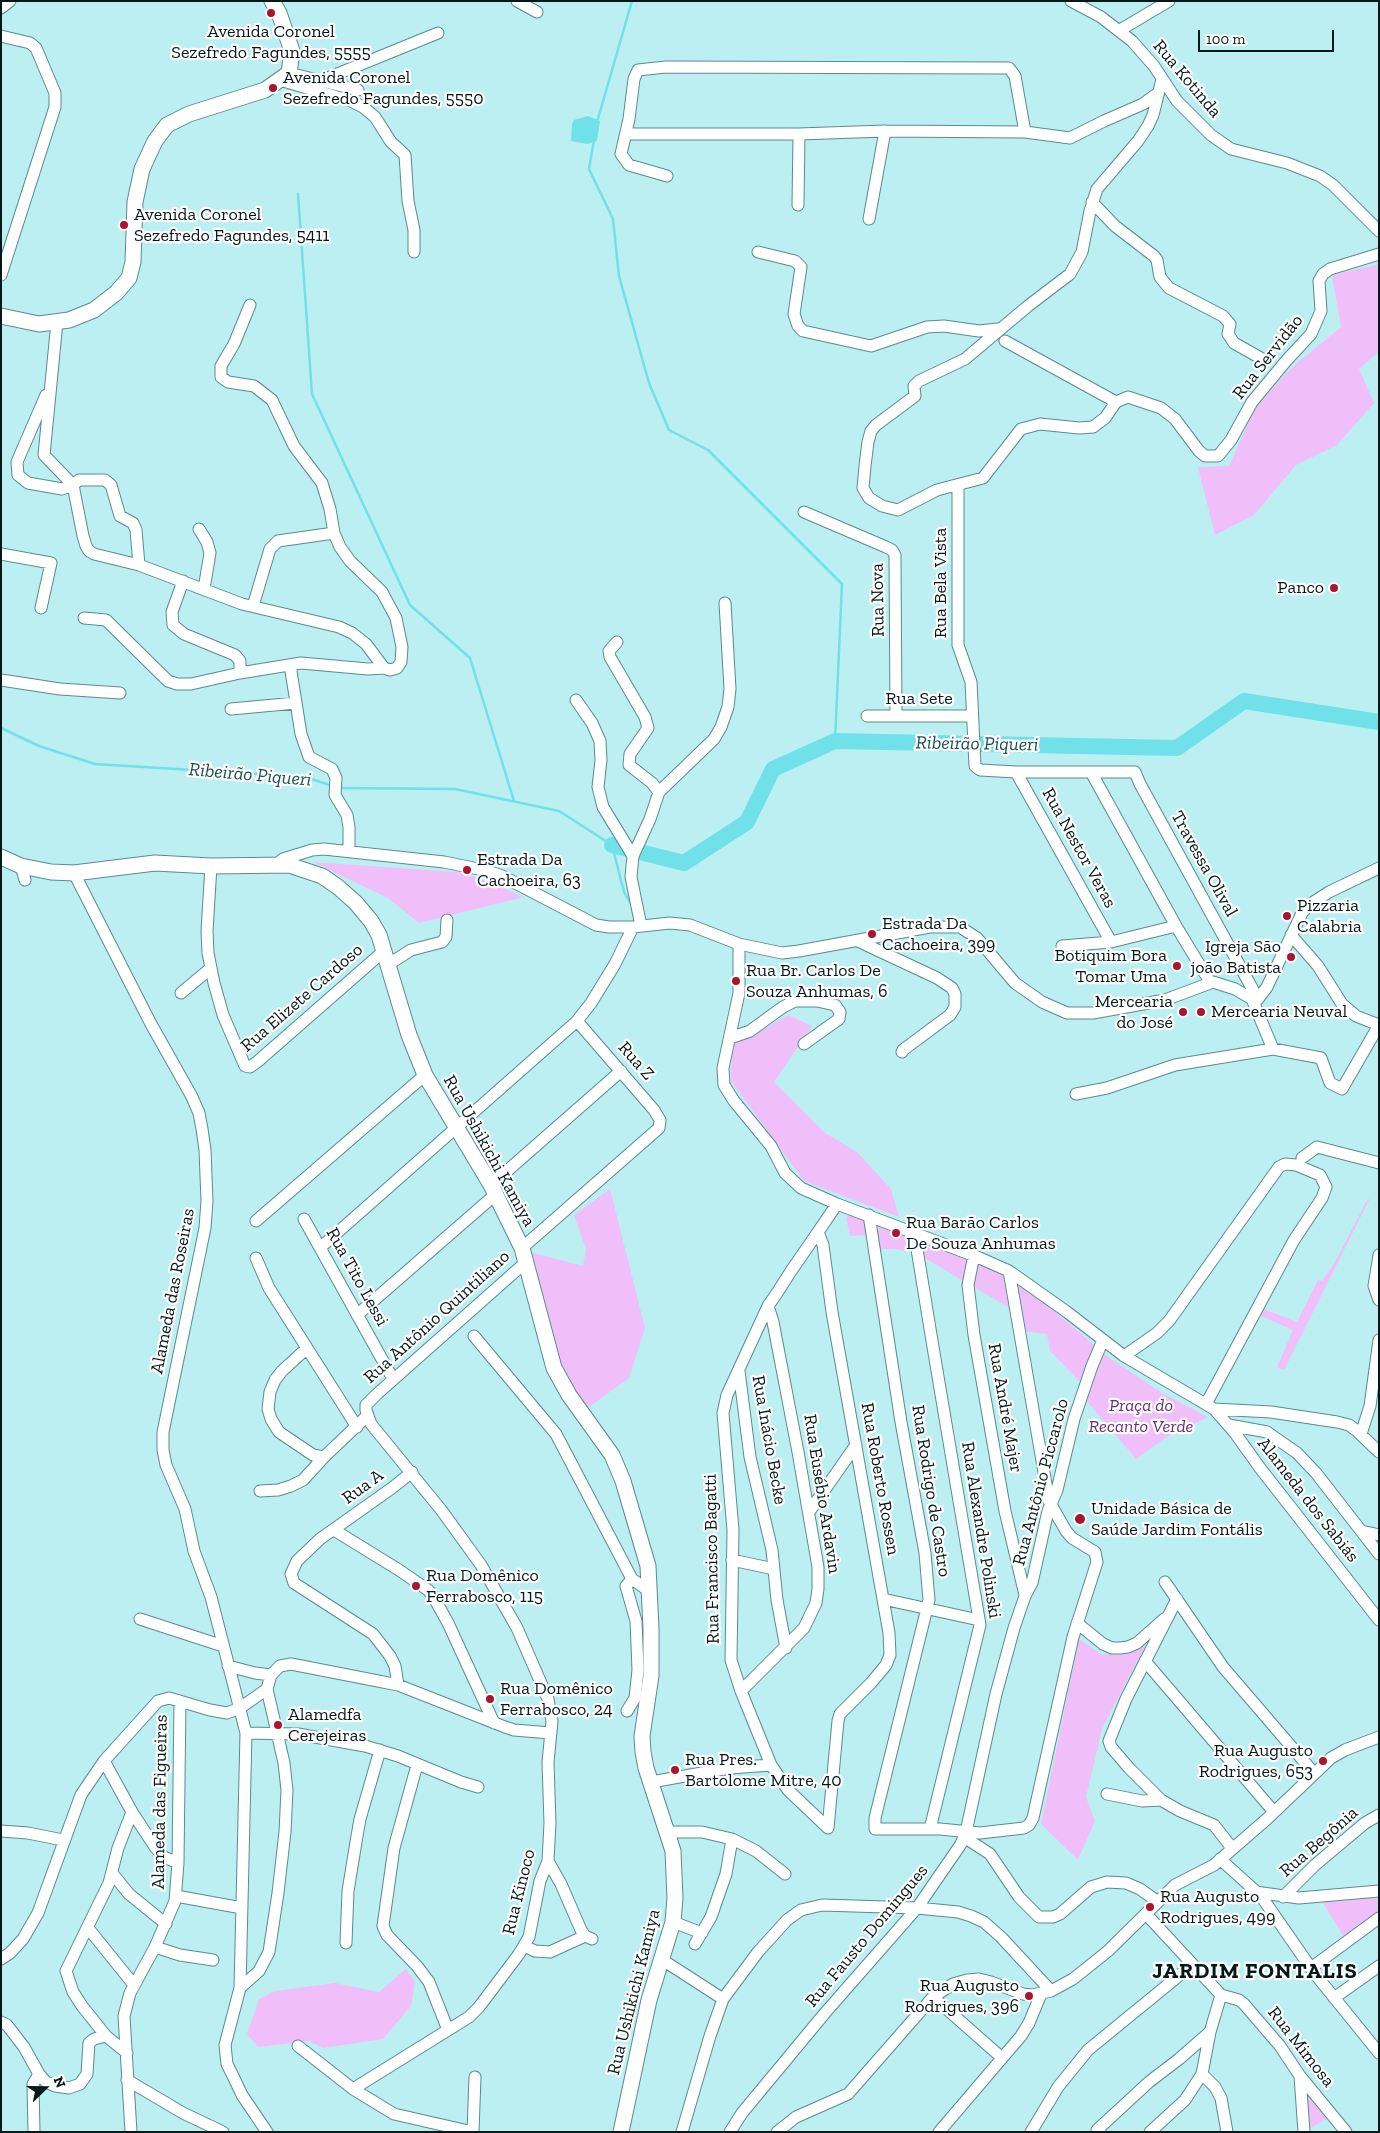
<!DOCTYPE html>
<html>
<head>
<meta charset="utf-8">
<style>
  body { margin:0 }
  #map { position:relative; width:1380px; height:2133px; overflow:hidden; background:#bbeff2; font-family:"Zilla Slab",serif }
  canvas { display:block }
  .frame { position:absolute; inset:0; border:2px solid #041719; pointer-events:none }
  .north { position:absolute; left:20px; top:2063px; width:50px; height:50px; -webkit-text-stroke:4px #fff; paint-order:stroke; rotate:68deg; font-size:14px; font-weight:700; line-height:20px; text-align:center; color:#041719 }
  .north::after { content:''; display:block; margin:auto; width:18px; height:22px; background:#041719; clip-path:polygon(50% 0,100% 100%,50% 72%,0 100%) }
  .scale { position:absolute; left:1198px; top:30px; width:136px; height:22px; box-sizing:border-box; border:2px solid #041719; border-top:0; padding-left:6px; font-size:15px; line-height:18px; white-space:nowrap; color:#041719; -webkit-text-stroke:4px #fff; paint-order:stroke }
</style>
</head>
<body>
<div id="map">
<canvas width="1380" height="2133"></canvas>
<div class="frame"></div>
<div class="north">N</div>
<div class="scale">100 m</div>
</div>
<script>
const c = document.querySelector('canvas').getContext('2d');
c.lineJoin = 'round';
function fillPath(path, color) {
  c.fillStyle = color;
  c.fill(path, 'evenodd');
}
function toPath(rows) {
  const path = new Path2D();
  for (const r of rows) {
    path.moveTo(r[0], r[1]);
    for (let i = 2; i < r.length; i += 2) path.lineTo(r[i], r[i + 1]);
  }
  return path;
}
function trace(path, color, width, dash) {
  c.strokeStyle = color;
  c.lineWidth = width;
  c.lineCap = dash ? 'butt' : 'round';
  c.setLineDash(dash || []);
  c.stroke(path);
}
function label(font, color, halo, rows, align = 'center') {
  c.font = font + ' "Zilla Slab",serif';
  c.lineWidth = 4.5;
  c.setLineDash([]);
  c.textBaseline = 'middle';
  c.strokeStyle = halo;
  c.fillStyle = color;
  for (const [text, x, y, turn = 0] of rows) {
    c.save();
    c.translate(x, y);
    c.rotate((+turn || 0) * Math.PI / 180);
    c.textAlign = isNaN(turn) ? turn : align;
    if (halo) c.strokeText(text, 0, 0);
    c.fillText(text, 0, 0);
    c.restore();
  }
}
fillPath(toPath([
  [1379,264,1379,352,1359,369,1374,403,1337,445,1296,465,1254,515,1215,535,1198,467,1229,466,1255,408,1290,369,1341,327,1332,275],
  [313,862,456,872,479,878,524,897,419,923,388,898],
  [788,1015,812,1026,774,1082,825,1133,857,1152,891,1189,899,1217,804,1181,731,1081,732,1045,759,1032],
  [610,1189,645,1328,629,1378,582,1412,557,1358,530,1252,583,1266,586,1249,574,1215],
  [1370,1198,1284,1370,1277,1367,1293,1330,1261,1316,1264,1309,1297,1322,1318,1280,1322,1281,1335,1262,1366,1202],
  [849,1214,1010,1274,1111,1359,1162,1393,1208,1417,1165,1438,1136,1459,1085,1399,1091,1368,1080,1382,1050,1351,1047,1334,1023,1331,1013,1310,918,1254,895,1249,877,1249,865,1235,850,1236,846,1218],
  [1079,1639,1101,1654,1123,1655,1147,1642,1102,1729,1086,1797,1095,1821,1078,1860,1041,1824],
  [1379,1897,1379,1912,1345,1939,1322,1901],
  [406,1969,415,1982,411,2006,383,2039,323,2048,309,2041,258,2047,247,2034,259,1999,275,1991,335,1983,379,1992],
  [1300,2076,1333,2116,1304,2131]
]), '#f0bffa');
fillPath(toPath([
  [588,116,600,121,597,141,587,144,571,141,572,124,574,120]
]), '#70e1e8');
trace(toPath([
  [597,122,632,1],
  [594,140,589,169,613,219,619,276,649,383,669,430,708,450,842,584,835,741],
  [298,194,312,394,410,605,470,658,514,801],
  [1,728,39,746,95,764,306,777,332,786],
  [340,788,455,789,559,811,612,845,624,892,632,906]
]), '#70e1e8', 2.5);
trace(toPath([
  [612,845,684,863,747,822,773,769,835,741,1177,748,1244,701,1379,722]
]), '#70e1e8', 16);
const minor = toPath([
  [517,1,537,12],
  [1071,1,1101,17,1132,41,1154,66,1177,101,1211,135,1231,149,1287,163,1320,176,1333,185,1379,231],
  [1,8,10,1],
  [1120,30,1169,1],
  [1,36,30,43,36,48,55,93,55,107,1,275],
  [289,73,358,90],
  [1162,79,1153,115,1148,126,1138,141,1097,189,1090,211,1082,252,1070,274,1028,306,965,359,919,381,914,386,915,396,876,425,871,431,868,442,865,466,863,488,869,498,882,506,898,510,937,490,983,478,1021,429,1040,424,1079,428,1093,427,1105,418,1116,402,1128,397,1161,408,1175,419,1199,451,1205,456,1218,456,1231,440,1252,402,1286,361,1311,334,1321,311,1319,281,1323,274,1330,269,1379,254],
  [280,80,351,101,363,107,375,117,391,142,405,155,408,201,414,230,414,252],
  [320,81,438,33],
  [626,134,799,134,885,131,1025,132,1070,138,1104,121,1143,104,1158,93],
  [667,176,629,165,621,154,629,119,634,79,638,70,666,67,1009,68,1015,76,1025,132],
  [1092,202,1115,226,1154,256,1157,260,1160,277,1169,288,1223,316,1230,324,1228,334,1234,343,1264,360],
  [798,205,799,134],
  [869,219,885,131],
  [758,252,795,261,801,267,794,314,798,326,803,331,871,346,927,327,944,326,979,331,998,329],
  [57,322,44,455,73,485,83,536,86,546,89,551,94,554,139,565,242,604,339,627,352,633,366,644,384,668,390,670,397,668,401,662,402,647,396,618,382,592,350,561,340,547,334,533,330,509,322,483,294,446,272,400,254,386,228,382,221,377,221,366,234,344,250,305],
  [1005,341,1116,402],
  [46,395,17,462,18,475,28,483,62,489,73,485,79,480,105,480,111,485,120,516,133,523,136,530,139,565],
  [958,485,958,645,971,682,975,766,980,770,1016,772,1135,772,1140,784,1258,999],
  [804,512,886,547,892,550,895,555,896,716],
  [199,529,207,542,210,553,204,589],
  [1,554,51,563,41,608],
  [183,581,172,612,173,625,184,634,235,655,240,661,240,673,301,663,368,669,384,668],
  [253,606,270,549,278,541,334,533],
  [84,618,106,620,168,681,177,684,191,684,240,673],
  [617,642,609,651,610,657,645,717,648,728,630,754,629,765,652,783,659,792],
  [290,665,301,734,309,757,332,769,336,778,335,795,347,815,349,827,349,851],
  [1,680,60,689,120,693],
  [576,700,592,723,600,741,601,760,598,787,603,807,633,856],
  [231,709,296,703],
  [867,716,972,716],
  [1016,772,1111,942],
  [1091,772,1176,926,1210,982],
  [277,864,283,859,312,850,324,849,444,862,488,871,502,876,596,925,609,927,633,927,670,923,690,925,739,944,782,953,799,951,930,927,960,927,977,938,1015,983,1042,1002,1067,1013,1093,1013,1165,1000,1213,982,1235,989,1252,999,1258,999],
  [21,866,25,880],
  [211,866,207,931,208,953,214,983,223,1015,245,1066,250,1067,257,1062,385,950],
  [74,873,151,1024,191,1095,199,1113,202,1129,205,1150,207,1201,205,1228,163,1432,163,1450,166,1465,185,1509,194,1551,211,1597,246,1733,240,1988],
  [641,926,631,877,633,856,650,819,659,792,714,739,721,727,728,707,730,689,725,603],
  [1291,935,1318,966,1342,1004,1356,1016,1379,1025],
  [858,941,937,978,952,988,955,994,955,1007,950,1015,903,1050,902,1052],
  [739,944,739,993,723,1068,724,1085,734,1101,771,1146,785,1173,801,1188,837,1204,975,1256,1009,1271,1067,1312,1124,1356,1214,1409,1271,1412,1337,1422,1349,1425,1357,1431,1379,1452],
  [1062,946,1111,942,1176,926],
  [389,964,411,950,442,942,446,937,447,920],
  [181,993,211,968],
  [1252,999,1273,1049],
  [1258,999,1267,987,1302,913,1309,905,1329,892,1379,868],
  [730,1038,750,1031,783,1007,795,1001,817,1001,835,1005,840,1012,839,1019,804,1044],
  [1076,1094,1107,1088,1175,1065,1273,1049,1321,1058,1330,1083,1342,1089,1379,1025],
  [1302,1158,1317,1147,1379,1163],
  [491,1185,621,1071],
  [869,1215,901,1422,925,1553,929,1600,875,1818,875,1829,940,1829,980,1833,1024,1828,1029,1825,1033,1818,1073,1637,1097,1562,1095,1552,1072,1538,1066,1531,1049,1501,1009,1271],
  [304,1219,393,1379],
  [256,1221,425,1075],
  [818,1232,823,1245,832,1312,889,1633,890,1655,886,1665,871,1683,840,1714,838,1721,828,1828,788,1790,771,1765,741,1691,731,1660,733,1530,723,1413,727,1395,768,1306,777,1293,791,1271,818,1232,837,1204],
  [916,1234,916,1243,933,1347,980,1625,930,1829],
  [321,1247,577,1021,591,1003,615,964,633,927],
  [522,1248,659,1128,660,1120,654,1110,577,1021],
  [974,1255,968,1285,974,1335,1005,1511,1025,1595],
  [1379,1255,1374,1286,1379,1300],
  [256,1258,269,1288,357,1427],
  [357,1315,496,1194],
  [474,1336,556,1434,632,1579,649,1591],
  [306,1349,282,1371,275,1380,270,1392,268,1409,271,1419,279,1432,313,1455,324,1457,367,1416],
  [1124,1356,1157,1333,1169,1321,1279,1167,1285,1164,1296,1165,1320,1175,1326,1187,1322,1198,1294,1240,1206,1404],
  [739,1371,750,1457,772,1550,777,1600,786,1648],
  [1214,1409,1235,1433,1260,1468,1379,1620],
  [1229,1425,1267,1432,1297,1453,1316,1473,1379,1554],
  [1361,1434,1370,1406,1379,1340],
  [260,1491,278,1490,291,1486,303,1480,324,1457],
  [809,1512,856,1445],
  [334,1530,399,1570,428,1590,433,1596,448,1623,494,1723],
  [1361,1531,1379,1535],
  [732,1560,774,1569],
  [1165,1582,1223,1667,1314,1773],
  [883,1599,979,1620],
  [140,1619,223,1646],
  [1077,1623,1103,1644,1112,1648,1120,1648,1128,1647,1137,1643,1164,1619],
  [1145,1661,1274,1812],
  [228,1666,255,1673,271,1675],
  [398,1685,395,1666,390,1656,373,1634,294,1583,291,1574,297,1561,320,1539,392,1488,412,1472],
  [741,1691,804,1628,816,1603,818,1589,818,1567,798,1452,773,1322,768,1306],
  [627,1711,635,1698,638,1670,636,1621,626,1586,632,1579],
  [246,1733,298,1734,365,1746,398,1756,461,1782,478,1787],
  [104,1761,132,1812,155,1847,164,1857,178,1863],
  [417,1765,394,1848,383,1926,387,1935,417,1966,429,1982,448,2030],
  [651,1782,730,1768,771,1765],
  [1107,1794,1142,1801,1161,1800,1180,1811,1214,1825,1232,1848],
  [1161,1800,1129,1768,1111,1747,1109,1741,1126,1699,1177,1599],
  [1,1831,28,1833,63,1840],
  [668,1832,702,1832,732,1839,756,1851,785,1874],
  [964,1837,990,1854,1019,1897,1039,1917,1053,1917,1060,1914,1091,1887,1107,1882,1126,1883,1140,1889,1158,1902],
  [1220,1859,1261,1896,1315,1974,1379,2053],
  [548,1861,561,1884,581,1930,585,1936,592,1939],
  [112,1873,129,1894,166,1924],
  [1255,1892,1299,1898,1379,1891],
  [176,1896,242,1908],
  [1283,1897,1315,1865,1365,1823,1379,1815],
  [1146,1914,1221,1995],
  [673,1922,702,1933],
  [88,1928,134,1985],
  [346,1943,348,1891,356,1842,360,1819,380,1750],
  [695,1944,711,1917,726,1874,732,1839],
  [524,1946,535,1951,550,1952,585,1936],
  [155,1947,180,1955,213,1960],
  [1,1959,10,1953,23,1939,38,1913,81,1795,104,1761,158,1701,169,1698,210,1710,227,1713,240,1708,267,1689],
  [661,1959,723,1999],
  [1311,1968,1379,1918],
  [1221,1995,1239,2000,1244,2004,1280,2046,1300,2076,1346,2132],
  [933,1997,1001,2057],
  [1334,1998,1379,1966],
  [1,2022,7,2025,24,2047,39,2074,46,2082,55,2086,69,2088,80,2084,87,2074,89,2043,94,2039,106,2036],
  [298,2046,353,2089,394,2114,473,2132],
  [127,2053,106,2036,82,2006,73,1992,66,1971,109,1883,118,1848,132,1812],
  [1202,2074,1215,2087,1221,2098,1227,2132],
  [1300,2076,1304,2132],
  [127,2080,183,2113,223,2132],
  [353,2089,469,2017,479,2007,519,1954,529,1937,540,1881,548,1861,550,1823,548,1762,552,1721,548,1699,517,1628,481,1565,442,1511,371,1424,366,1410,366,1405,377,1394,526,1262],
  [34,2132,33,2084,39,2074],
  [131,2132,124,2016,130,1993,155,1947,175,1901,178,1863,180,1701],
  [267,2132,242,2095,233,2076,227,2064,225,2045,240,1988,259,1971,269,1952,278,1893,285,1832,287,1790,284,1763,267,1689,271,1675,280,1666,291,1664,378,1681,398,1685,505,1727,514,1730,551,1733],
  [473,2132,475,2077],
  [682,2132,710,2036,723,1999,758,1952,787,1920,801,1910,822,1905,917,1908,958,1912,971,1916,984,1922,1001,1937,1051,1991],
  [730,2132,742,2113,825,2013,917,1908,961,1844,966,1832,996,1694,1014,1628,1025,1596,1032,1583,1048,1511,1057,1490,1074,1419,1092,1366,1103,1340],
  [777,2132,796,2117,848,2094,933,1997,953,1984,967,1980,979,1979,991,1982,1023,1994,1032,1995,1051,1991,1073,1979,1108,1951,1175,1885,1214,1865,1268,1818,1331,1758,1345,1750,1379,1737],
  [939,2132,1021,2036,1029,2023,1041,1994],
  [1031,2132,1058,2087,1088,2050,1192,1965],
  [1100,2132,1097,2130,1149,2082,1179,2059,1210,2032],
  [1150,2132,1185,2100,1202,2074,1210,2032,1221,1995]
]);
const major = toPath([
  [1,316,39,324,69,320,94,310,116,293,129,278,133,262,135,202,142,169,155,141,167,125,189,114,265,90,289,73,292,51,279,13,272,1],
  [1,857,21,866,51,872,74,873,155,863,211,866,289,865,322,876,338,887,356,903,371,921,379,935,409,1035,425,1075,491,1185,522,1248,554,1368,569,1395,612,1455,623,1481,648,1566,651,1629,651,1676,642,1736,643,1752,646,1768,673,1851,675,1898,673,1922,649,2000,621,2132]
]);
trace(minor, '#5a8b8e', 13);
trace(major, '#5a8b8e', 17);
trace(minor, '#fff', 11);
trace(major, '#fff', 15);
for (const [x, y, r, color] of [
  [271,13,5,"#aa142c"],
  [273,88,5,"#aa142c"],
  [124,225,5,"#aa142c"],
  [1334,588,5,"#aa142c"],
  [467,870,5,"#aa142c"],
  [1287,916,5,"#aa142c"],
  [872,934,5,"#aa142c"],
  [1291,957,5,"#aa142c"],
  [1177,966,5,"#aa142c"],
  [736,981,5,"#aa142c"],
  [1183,1012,5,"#aa142c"],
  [1201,1012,5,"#aa142c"],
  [896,1233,5,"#aa142c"],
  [1080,1519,6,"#aa142c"],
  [416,1586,5,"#aa142c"],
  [490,1699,5,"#aa142c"],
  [278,1725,5,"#aa142c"],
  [1323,1761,5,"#aa142c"],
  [675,1770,5,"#aa142c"],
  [1150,1907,5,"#aa142c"],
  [1029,1996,5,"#aa142c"]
]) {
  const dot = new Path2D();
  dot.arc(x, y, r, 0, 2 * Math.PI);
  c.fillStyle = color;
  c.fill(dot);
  trace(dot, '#fff', 2);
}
label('18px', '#041719', '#fff', [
  ["Avenida Coronel",271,32,"center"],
  ["Sezefredo Fagundes, 5555",271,53,"center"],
  ["Avenida Coronel",283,78],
  ["Sezefredo Fagundes, 5550",283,99],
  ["Avenida Coronel",134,215],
  ["Sezefredo Fagundes, 5411",134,236],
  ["Panco",1324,588,"right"],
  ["Estrada Da",477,860],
  ["Cachoeira, 63",477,881],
  ["Pizzaria",1297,906],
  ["Calabria",1297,927],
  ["Estrada Da",882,924],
  ["Cachoeira, 399",882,945],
  ["Igreja São",1281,947,"right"],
  ["joão Batista",1281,968,"right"],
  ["Botiquim Bora",1167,956,"right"],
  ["Tomar Uma",1167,977,"right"],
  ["Rua Br. Carlos De",746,971],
  ["Souza Anhumas, 6",746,992],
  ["Mercearia",1173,1002,"right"],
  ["do José",1173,1023,"right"],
  ["Mercearia Neuval",1211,1012],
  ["Rua Barão Carlos",906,1223],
  ["De Souza Anhumas",906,1244],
  ["Unidade Básica de",1091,1509],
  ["Saúde Jardim Fontális",1091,1530],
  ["Rua Domênico",426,1576],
  ["Ferrabosco, 115",426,1597],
  ["Rua Domênico",500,1689],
  ["Ferrabosco, 24",500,1710],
  ["Alamedfa",288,1715],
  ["Cerejeiras",288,1736],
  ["Rua Augusto",1313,1751,"right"],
  ["Rodrigues, 653",1313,1772,"right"],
  ["Rua Pres.",685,1760],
  ["Bartolome Mitre, 40",685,1781],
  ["Rua Augusto",1160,1897],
  ["Rodrigues, 499",1160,1918],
  ["Rua Augusto",1019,1986,"right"],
  ["Rodrigues, 396",1019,2007,"right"]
], 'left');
label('18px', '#041719', '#fff', [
  ["Rua Kotinda",1187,79,50],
  ["Rua Servidão",1268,357,-52],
  ["Rua Bela Vista",941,583,-90],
  ["Rua Nova",878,600,-91],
  ["Rua Sete",919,699],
  ["Rua Nestor Veras",1079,848,61],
  ["Travessa Olival",1204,864,61],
  ["Rua Elizete Cardoso",302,998,-41],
  ["Rua Z",636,1061,49],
  ["Rua Ushikichi Kamiya",489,1151,61],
  ["Rua Tito Lessi",357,1277,61],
  ["Alameda das Roseiras",173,1291,-79],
  ["Rua Antônio Quintiliano",437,1317,-42],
  ["Rua André Majer",1005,1408,80],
  ["Rua Inácio Becke",769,1440,80],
  ["Rua Roberto Rossen",880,1479,80],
  ["Rua Antônio Piccarolo",1041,1482,-75],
  ["Rua A",363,1487,-36],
  ["Rua Rodrigo de Castro",931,1491,81],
  ["Rua Eusébio Ardavin",822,1494,81],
  ["Alameda dos Sabiás",1308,1500,52],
  ["Rua Alexandre Polinski",981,1530,81],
  ["Rua Francisco Bagatti",712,1559,-91],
  ["Alameda das Figueiras",160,1802,-89],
  ["Rua Begônia",1319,1842,-41],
  ["Rua Kinoco",519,1892,-76],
  ["Rua Fausto Domingues",867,1936,-50],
  ["Rua Ushikichi Kamiya",634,1992,-76],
  ["Rua Mimosa",1301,2047,52]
]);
label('italic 18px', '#6c2e78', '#fff', [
  ["Praça do",1141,1406],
  ["Recanto Verde",1141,1427]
]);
label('italic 19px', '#1b4e51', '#fff', [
  ["Ribeirão Piqueri",977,744,1],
  ["Ribeirão Piqueri",250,775,5]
]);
c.letterSpacing = '1px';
label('bold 22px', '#041719', '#fff', [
  ["JARDIM FONTALIS",1255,1972]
]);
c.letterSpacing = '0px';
</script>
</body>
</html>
